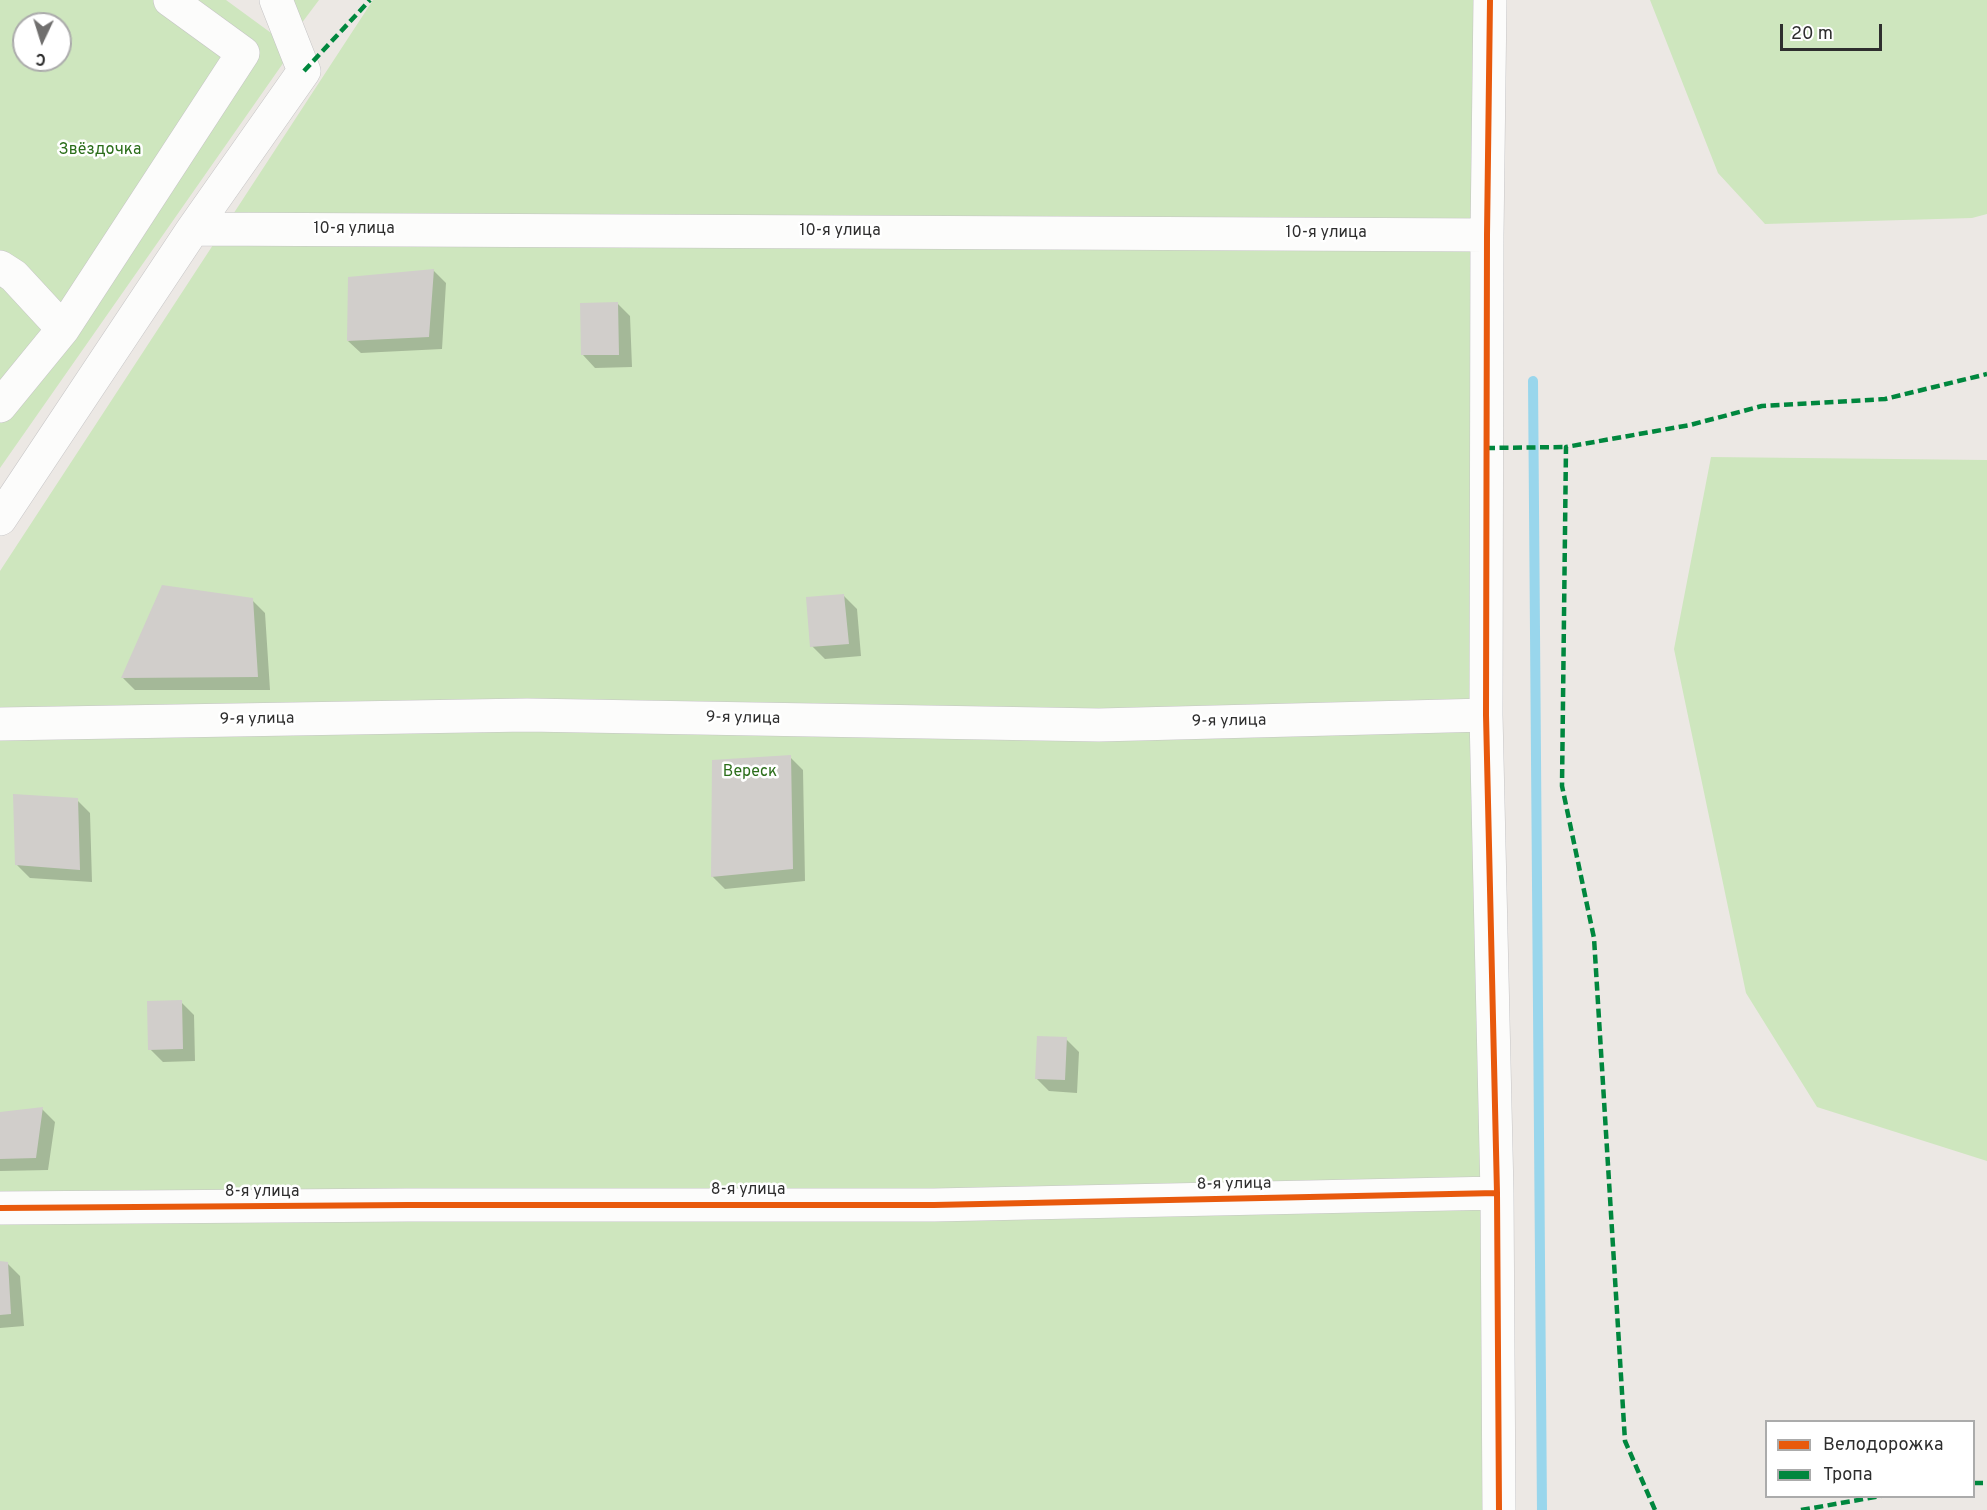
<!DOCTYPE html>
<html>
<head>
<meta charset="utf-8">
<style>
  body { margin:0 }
  #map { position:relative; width:1987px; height:1510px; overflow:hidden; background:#ece8e4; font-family:Overpass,sans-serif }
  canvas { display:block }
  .legend { position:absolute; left:1765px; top:1420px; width:210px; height:78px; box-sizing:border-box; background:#fff; border:2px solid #ababab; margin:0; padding:8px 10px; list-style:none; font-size:18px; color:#2e2e2e }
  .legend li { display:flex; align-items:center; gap:12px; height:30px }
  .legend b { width:30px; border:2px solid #ababab }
  .north { position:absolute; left:12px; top:12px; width:60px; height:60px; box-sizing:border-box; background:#fff; border:2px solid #ababab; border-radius:50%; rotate:184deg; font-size:16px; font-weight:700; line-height:24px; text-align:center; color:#2e2e2e }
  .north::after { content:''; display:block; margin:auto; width:21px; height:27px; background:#706f6e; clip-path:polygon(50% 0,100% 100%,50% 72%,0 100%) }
  .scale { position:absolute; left:1780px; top:24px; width:102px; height:27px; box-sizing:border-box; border:3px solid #2e2e2e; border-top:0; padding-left:8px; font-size:18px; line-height:21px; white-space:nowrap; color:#2e2e2e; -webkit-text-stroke:4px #fff; paint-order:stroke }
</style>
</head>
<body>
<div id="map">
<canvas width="1987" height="1510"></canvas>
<ul class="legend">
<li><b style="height:8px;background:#e8590c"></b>Велодорожка</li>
<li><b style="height:8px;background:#00873e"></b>Тропа</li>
</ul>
<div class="north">С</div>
<div class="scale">20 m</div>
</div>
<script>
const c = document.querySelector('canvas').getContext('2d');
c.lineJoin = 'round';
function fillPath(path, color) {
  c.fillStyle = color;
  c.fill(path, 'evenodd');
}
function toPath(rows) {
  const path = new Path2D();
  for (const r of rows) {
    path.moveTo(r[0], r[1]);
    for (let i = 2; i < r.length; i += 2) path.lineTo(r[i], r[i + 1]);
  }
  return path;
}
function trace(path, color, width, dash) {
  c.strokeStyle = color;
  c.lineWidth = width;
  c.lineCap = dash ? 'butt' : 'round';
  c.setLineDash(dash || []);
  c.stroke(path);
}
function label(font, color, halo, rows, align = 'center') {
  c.font = font + ' Overpass,sans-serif';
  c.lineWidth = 5;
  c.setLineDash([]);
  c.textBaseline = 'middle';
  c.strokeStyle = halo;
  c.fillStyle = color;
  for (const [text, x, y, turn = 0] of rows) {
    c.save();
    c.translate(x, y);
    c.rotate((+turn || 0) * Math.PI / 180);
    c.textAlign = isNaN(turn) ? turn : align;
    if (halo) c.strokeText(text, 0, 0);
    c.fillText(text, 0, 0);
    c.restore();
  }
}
fillPath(toPath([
  [0,0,226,0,293,49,0,468],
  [24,24,60,24,60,60,24,60],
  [268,0,319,0,301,24],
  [373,0,1482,0,1485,1510,0,1510,0,571],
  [1650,0,1987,0,1987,214,1972,218,1765,224,1718,173],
  [1711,457,1987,460,1987,1161,1817,1107,1746,993,1674,649]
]), '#cee6be');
fillPath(toPath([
  [433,270,446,283,442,349,361,353,348,341],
  [617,303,630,316,632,367,595,368,583,355],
  [844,596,857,609,861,656,825,659,812,646],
  [252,600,265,613,270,690,135,690,123,678],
  [790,757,803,770,805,881,725,889,712,876],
  [77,800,90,813,92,882,30,878,17,865],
  [181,1002,194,1015,195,1061,163,1062,150,1049],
  [1066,1039,1079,1052,1077,1093,1049,1091,1036,1078],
  [42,1109,55,1122,48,1170,0,1171,0,1113],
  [0,1263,7,1263,20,1276,24,1326,0,1328]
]), '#0003');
trace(toPath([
  [1533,381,1542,1510]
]), '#99d6ec', 10);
fillPath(toPath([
  [434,269,429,337,347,341,348,277],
  [618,302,619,355,581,355,580,303],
  [162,585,253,598,258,677,121,678],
  [844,594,849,644,810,647,806,597],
  [791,755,793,869,711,877,712,760],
  [13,794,78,798,80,870,15,865],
  [182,1000,183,1049,148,1050,147,1001],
  [1037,1036,1067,1037,1065,1080,1035,1079],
  [43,1107,36,1158,0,1159,0,1112],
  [0,1261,8,1262,11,1314,0,1315]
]), '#d1cecb');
const minor = toPath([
  [1490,0,1487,235,1486,715,1497,1193,1499,1510],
  [193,229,1487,235],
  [0,267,14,276,63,329],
  [0,406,63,329,243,53,170,0],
  [0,519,193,229,304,71,276,0],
  [0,724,527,715,1099,725,1486,715],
  [0,1208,408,1205,934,1205,1497,1193]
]);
trace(minor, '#c5c4c5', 34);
trace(minor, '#fcfcfb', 33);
trace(toPath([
  [304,71,370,0],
  [1486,448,1566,447],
  [1974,1483,1987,1483],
  [1655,1510,1625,1441,1594,938,1562,786,1566,447,1690,425,1762,406,1885,399,1987,374],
  [1801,1510,1881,1496]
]), '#00873e', 4.5, [9, 4.5]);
trace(toPath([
  [1490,0,1487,235,1486,715,1497,1193,1499,1510],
  [0,1208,408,1205,934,1205,1497,1193]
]), '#e8590c', 6);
label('16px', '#2c6e1b', '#fff', [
  ["Звёздочка",100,151],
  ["Вереск",750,773]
]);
label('16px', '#2e2e2e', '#fff', [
  ["10-я улица",354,230],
  ["10-я улица",840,232],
  ["10-я улица",1326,234],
  ["9-я улица",743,719,1],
  ["9-я улица",257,720,-1],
  ["9-я улица",1229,722,-1],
  ["8-я улица",1234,1185,-1],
  ["8-я улица",748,1191],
  ["8-я улица",262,1193]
]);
</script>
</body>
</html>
